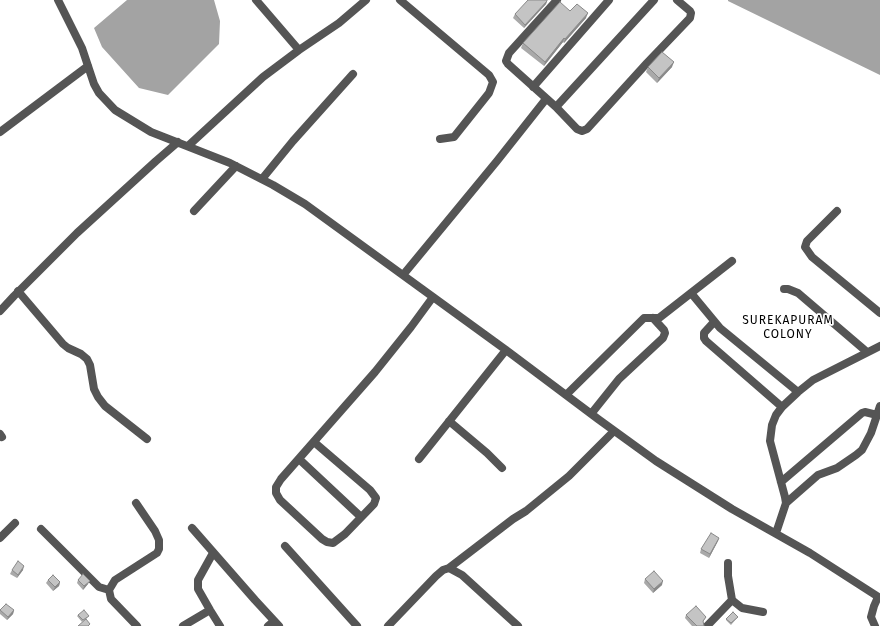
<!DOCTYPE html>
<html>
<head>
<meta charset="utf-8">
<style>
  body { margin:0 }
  canvas { display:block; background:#fff }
</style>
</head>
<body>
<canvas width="880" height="626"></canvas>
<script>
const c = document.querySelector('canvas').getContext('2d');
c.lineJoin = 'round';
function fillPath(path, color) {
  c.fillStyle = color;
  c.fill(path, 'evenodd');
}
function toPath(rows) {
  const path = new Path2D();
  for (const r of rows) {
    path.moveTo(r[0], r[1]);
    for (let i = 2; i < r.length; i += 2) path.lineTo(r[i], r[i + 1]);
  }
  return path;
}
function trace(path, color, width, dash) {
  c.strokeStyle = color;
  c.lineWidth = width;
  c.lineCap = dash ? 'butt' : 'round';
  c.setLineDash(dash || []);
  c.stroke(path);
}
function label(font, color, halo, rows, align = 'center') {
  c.font = font + ' "Fira Sans",sans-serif';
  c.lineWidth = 3.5;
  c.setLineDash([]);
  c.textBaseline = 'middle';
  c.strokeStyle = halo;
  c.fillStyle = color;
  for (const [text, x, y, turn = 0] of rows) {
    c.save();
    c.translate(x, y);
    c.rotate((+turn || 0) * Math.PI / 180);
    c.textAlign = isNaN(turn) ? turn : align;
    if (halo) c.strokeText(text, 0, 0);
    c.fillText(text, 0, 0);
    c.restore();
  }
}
fillPath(toPath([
  [127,0,214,0,220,21,219,44,168,95,139,88,102,47,94,28],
  [728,0,880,0,880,75,728,1]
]), '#a3a3a3');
trace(toPath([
  [58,0,82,48,94,84,99,93,115,110,151,132,230,163,273,185,305,204,506,350,598,419,656,461,732,509,810,553,880,598],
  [256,0,299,50],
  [400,0,489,75,493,82,489,93,454,137,440,139],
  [557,0,509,53,506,61,508,64,556,107,577,129,582,131,587,129,647,63,690,18,691,13,690,11,677,0],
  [533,87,609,0],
  [556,107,654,0],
  [0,132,88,66],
  [188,146,263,77,299,50,339,23,366,0],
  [262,179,293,141,353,74],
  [194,211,236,166],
  [837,211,807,241,805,247,812,257,880,313],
  [403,275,497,161,546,99],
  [784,289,788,289,798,293,867,352],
  [18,291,63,344,68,348,81,354,87,359,90,365,94,389,98,397,105,406,147,439],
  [691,293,720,328,798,392],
  [0,311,14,296,77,233,156,161,178,142],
  [714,322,704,333,704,338,706,341,782,407],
  [566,395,644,318,659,318,732,261],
  [591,414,619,379,663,338,665,333,664,330,653,318],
  [449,421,487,453,502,468],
  [0,434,2,437],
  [314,442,370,490,376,498,374,504,345,534,333,543,327,542,322,539,280,500,276,493,276,487,281,479,375,372,411,327,433,297],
  [299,459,361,517],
  [419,459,506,350],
  [781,482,862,413,865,412,877,415],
  [136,503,155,531,159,540,159,549,157,553,115,580,109,590,111,599,137,626],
  [786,503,818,475,837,468,856,455,862,450,871,433,880,406],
  [192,528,255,600,279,626],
  [41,529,99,587,109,590],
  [776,533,786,503,785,497,770,441,772,425,776,415,782,407,798,392,813,380,880,346],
  [0,538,15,523],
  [285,546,357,626],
  [213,553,198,580,198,589,210,610,220,626],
  [449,568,513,519,526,511,569,476,614,431],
  [732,600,742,608,763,612],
  [183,626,210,610],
  [268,626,274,621],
  [388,626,436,576,443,570,449,568,462,575,518,626],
  [707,626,732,600,728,576,728,563],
  [875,626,871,617,874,606,878,597]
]), '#555', 8);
fillPath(toPath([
  [547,1,546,4,524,28,513,18,515,14],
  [570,11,586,18,564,43,563,42,544,66,521,48,523,43],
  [648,67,672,67,657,83,646,72],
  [719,538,718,541,709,558,700,553,701,549],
  [12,570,23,570,17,578,10,574],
  [645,579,662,585,653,593,644,583],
  [48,580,60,582,59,586,53,591,46,583],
  [78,580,88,584,83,590,77,583],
  [0,610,14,610,13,614,7,620,0,614],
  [78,615,88,617,82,622,77,616],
  [686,615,706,617,703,622,704,626,692,626,685,618],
  [738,617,737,618,731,625,726,620,726,619]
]), '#a9a9a9');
fillPath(toPath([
  [547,1,546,4,524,28,525,25],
  [588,13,586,18,564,43,565,39],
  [564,38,563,42,544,66,545,62],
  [674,62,672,67,657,83,659,78],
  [719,538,718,541,709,558,710,554],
  [24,566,23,570,17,578,18,575],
  [90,581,88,584,83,590,84,586],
  [663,581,662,585,653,593,654,589],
  [60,582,59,586,53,591,55,587],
  [14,610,13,614,7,620,8,617]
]), '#898989');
const building = toPath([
  [528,0,547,0,547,1,525,25,515,14,528,0],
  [560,2,570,11,577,4,588,13,565,39,564,38,545,62,523,43,560,2],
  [662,52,674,62,659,78,648,67,662,52],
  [711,533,719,538,710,554,701,549,711,533],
  [18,561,24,566,18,575,12,570,18,561],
  [654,571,663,581,654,589,645,579,654,571],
  [83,574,90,581,84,586,78,580,83,574],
  [53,575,60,582,55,587,48,580,53,575],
  [6,604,14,610,8,617,0,610,6,604],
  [696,606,706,617,703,621,704,626,697,626,686,615,696,606],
  [84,610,89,616,83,620,78,615,84,610],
  [733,612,738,617,731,623,726,619,733,612],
  [86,619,90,624,88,626,78,626,86,619]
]);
fillPath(building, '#c4c4c4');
trace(building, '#898989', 1);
c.letterSpacing = '1px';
label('12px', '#000', '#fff', [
  ["SUREKAPURAM",788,321],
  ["COLONY",788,335]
]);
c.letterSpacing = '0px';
</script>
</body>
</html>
